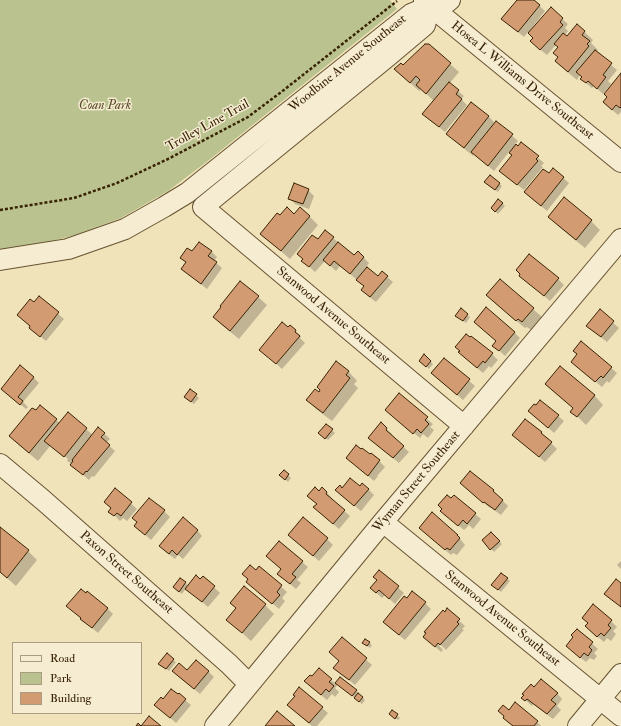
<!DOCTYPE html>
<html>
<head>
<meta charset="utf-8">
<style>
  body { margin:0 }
  #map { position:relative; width:621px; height:726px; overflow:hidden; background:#f0e2b9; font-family:"IM FELL Double Pica",serif }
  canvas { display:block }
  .legend { position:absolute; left:12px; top:642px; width:130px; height:72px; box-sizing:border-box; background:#f5ecd2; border:1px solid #aa9c80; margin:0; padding:5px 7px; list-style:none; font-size:12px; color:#392304 }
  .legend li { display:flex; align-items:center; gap:8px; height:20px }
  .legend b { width:20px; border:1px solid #aa9c80 }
</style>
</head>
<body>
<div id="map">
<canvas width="621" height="726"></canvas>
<ul class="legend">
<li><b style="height:5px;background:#f5ecd2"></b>Road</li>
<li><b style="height:11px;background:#bac38f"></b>Park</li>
<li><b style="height:11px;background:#d39b71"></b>Building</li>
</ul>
</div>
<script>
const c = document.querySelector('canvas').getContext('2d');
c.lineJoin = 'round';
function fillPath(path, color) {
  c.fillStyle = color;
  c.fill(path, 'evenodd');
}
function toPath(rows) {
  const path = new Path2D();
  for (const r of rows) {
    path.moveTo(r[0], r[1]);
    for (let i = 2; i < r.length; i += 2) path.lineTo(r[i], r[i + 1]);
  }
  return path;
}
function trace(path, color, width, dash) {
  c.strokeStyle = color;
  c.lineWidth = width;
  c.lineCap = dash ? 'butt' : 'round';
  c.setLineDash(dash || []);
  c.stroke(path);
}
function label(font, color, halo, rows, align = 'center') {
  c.font = font + ' "IM FELL Double Pica",serif';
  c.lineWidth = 3;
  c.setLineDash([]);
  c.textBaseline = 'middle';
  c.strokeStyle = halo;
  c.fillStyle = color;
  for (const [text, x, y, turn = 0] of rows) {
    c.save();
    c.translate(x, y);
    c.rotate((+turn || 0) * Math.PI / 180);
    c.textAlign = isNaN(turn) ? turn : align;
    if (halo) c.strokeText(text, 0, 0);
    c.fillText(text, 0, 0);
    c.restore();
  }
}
fillPath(toPath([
  [0,0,390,0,397,9,209,160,168,191,121,218,75,235,25,248,0,249]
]), '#bac38f');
fillPath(toPath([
  [518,0,533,0,545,11,531,29,532,30,562,19,568,24,565,28,568,31,564,36,567,38,577,25,593,40,591,43,598,50,596,52,617,70,608,81,611,84,603,94,594,86,592,88,587,84,582,79,583,77,580,75,577,80,565,70,556,61,559,57,559,47,556,45,547,55,537,47,534,38,528,32,524,37,508,24],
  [450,64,459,72,449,84,464,96,461,99,467,105,445,132,429,119,434,101,421,89,419,91,395,69,404,66],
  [621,75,621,112,618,115,610,108],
  [488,116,496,124,497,122,518,141,515,144,518,147,521,143,544,163,541,166,543,167,524,190,506,176,513,155,509,152,494,171,474,154,473,156,456,142,447,134],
  [553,169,569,183,547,211,531,198],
  [490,176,502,186,498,192,488,185],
  [308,190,314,196,309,209,295,204,289,198],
  [498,200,505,206,498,214,492,208],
  [294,215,310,217,318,225,290,259,270,242,261,234,280,216],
  [549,217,591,221,600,230,585,248,558,226],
  [333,238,355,257,358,253,364,258,369,263,366,267,378,277,387,277,393,282,376,302,368,296,365,287,356,279,340,266,336,271,325,261,315,272,303,261,318,240],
  [211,251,217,257,214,261,222,268,207,289,188,274,182,269,186,263,181,258,192,253],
  [558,279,564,285,550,301,526,281],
  [488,295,533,309,542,317,531,330,527,327,525,328,496,304],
  [39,297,64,319,46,341,36,333,34,304],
  [258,297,267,305,239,339,223,326,214,317],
  [600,311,619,328,607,342,593,331],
  [467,315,470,317,466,323,459,318],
  [290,326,301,336,300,338,305,343,282,369,261,350],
  [514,332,520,338,505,356,494,346],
  [492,354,498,360,491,368,489,366,483,373,465,358],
  [578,354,611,368,617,373,609,383,607,381,602,387,578,367],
  [444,359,475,386,463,400,438,379],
  [430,361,433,364,429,369,423,363],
  [337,363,349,372,357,381,354,384,358,388,332,421,316,409,307,400,319,393],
  [560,367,595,396,603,405,586,425,572,411,574,409,555,393,546,384],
  [33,377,39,383,23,402,28,407,26,409,8,394],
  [190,390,199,398,194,404,187,399],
  [399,395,433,424,430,427,434,430,428,438,423,434,420,438,392,415],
  [68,414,93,435,104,433,110,439,106,443,115,451,94,477,92,476,89,480,72,465,72,464,67,461,68,459,54,448,53,449,50,446,38,461,19,445,10,436,56,420,60,423],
  [535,416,558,416,564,421,554,433],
  [326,425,335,433,328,440,322,435],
  [386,429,392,434,391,436,409,452,399,463,375,443],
  [541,433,557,449,545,462,519,440],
  [347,458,379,461,385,467,377,476,378,476,374,481],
  [284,471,291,478,288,482,281,475],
  [360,487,368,489,374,495,361,511,342,496,342,489],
  [322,488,332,498,331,500,350,516,339,529,320,513,318,504,319,492],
  [467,489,493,491,508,506,501,515,490,507,490,508],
  [116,490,137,509,127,521,123,518,120,521,110,511,112,508],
  [164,511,170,517,151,540,135,526],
  [432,514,457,535,465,545,457,555,453,553,451,555,420,528],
  [475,514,481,519,473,529,469,525,464,530,447,516],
  [1,528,28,551,37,560,16,586,0,572],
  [197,530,202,536,183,559,178,555,175,559,166,552],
  [491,533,502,544,494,552,483,540],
  [327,539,333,545,319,561,295,541],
  [621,561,621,569,617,565],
  [302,562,308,567,297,580,301,583,296,589,284,579],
  [260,567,287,592,282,598,285,601,279,609,253,587,256,572],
  [379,571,404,593,395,604,385,595,382,598,371,588,378,580],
  [203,577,220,593,208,607,186,588,182,594,177,590,181,579,189,586,200,581],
  [507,579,510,581,501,592,495,587],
  [231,603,265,605,274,614,251,641,228,620,237,609],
  [425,603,431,609,405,640,390,628],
  [108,609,113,614,98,633,81,619],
  [447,610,465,626,462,629,464,630,446,650,437,641,436,642,443,650,441,652,430,642],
  [611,621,617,627,613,631,616,634,611,641,607,638,604,642,592,632],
  [577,630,598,649,594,653,597,656,594,660,590,658,586,662,573,652,575,637],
  [342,639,372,665,355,685,340,673,340,661],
  [369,643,372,645,370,648,366,645],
  [173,660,176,662,169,671,162,666],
  [187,671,208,671,214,677,200,694,179,677],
  [340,678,356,691,365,700,362,704,338,684,335,688,339,692,335,697,332,694,327,700,311,687,331,680,336,684],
  [534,688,557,693,562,699,557,706,561,710,553,719,533,704,532,706,523,698],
  [163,700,185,700,191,705,176,723,155,705],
  [515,704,537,722,541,726,513,726,509,711],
  [288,705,322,708,328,713,317,726,312,726],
  [392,711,400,718,398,720,393,716]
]), '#0003');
const building = toPath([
  [517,0,534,0,540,5,518,32,501,19,517,0],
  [551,7,563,18,560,22,563,25,540,50,530,41,533,38,528,33,551,7],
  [577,24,585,31,582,35,590,41,587,44,589,46,568,72,555,61,558,57,553,53,558,47,554,44,563,33,567,36,577,24],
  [425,44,429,44,451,63,426,94,416,85,420,80,416,76,410,83,394,69,401,63,403,65,425,44],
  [595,50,612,63,603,75,606,77,597,89,588,81,586,83,580,79,582,77,576,72,595,50],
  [621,73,621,107,620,108,616,105,612,110,603,102,607,97,604,94,621,73],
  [449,82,459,90,456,94,462,99,439,127,422,114,449,82],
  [471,102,489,116,464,148,446,134,471,102],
  [496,121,513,134,488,166,471,152,496,121],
  [521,142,539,156,536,159,538,161,517,185,499,171,512,155,509,153,516,144,518,146,521,142],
  [553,168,564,177,541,206,524,192,543,169,549,173,553,168],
  [490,175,500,183,495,190,484,182,490,175],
  [294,183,309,189,303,204,288,199,294,183],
  [564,197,592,220,576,240,548,217,564,197],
  [498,199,503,203,495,212,491,208,498,199],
  [287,207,294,214,300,207,310,216,281,251,260,234,277,213,280,215,287,207],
  [325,230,334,237,309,267,301,261,303,259,297,254,312,235,318,239,325,230],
  [199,242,212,251,208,256,217,262,201,284,181,269,186,262,180,258,187,248,192,251,199,242],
  [338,242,354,255,358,251,364,257,350,274,334,261,330,266,323,260,338,242],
  [529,254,559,278,544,296,519,276,520,274,516,270,529,254],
  [367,267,378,276,382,271,388,276,370,297,361,290,364,286,356,280,367,267],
  [500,279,534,308,522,322,518,319,516,321,486,295,500,279],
  [240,281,259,296,230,331,213,317,221,307,220,306,240,281],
  [39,296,59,312,40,337,29,328,30,326,17,315,30,299,34,302,39,296],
  [486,307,515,332,499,351,492,346,496,341,474,322,486,307],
  [461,308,468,314,463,321,455,316,461,308],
  [600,309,614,321,601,337,586,326,600,309],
  [282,322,288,327,290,325,296,330,295,332,300,336,276,364,259,350,282,322],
  [466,334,470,337,471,336,493,353,485,363,483,361,477,368,458,352,460,351,455,347,466,334],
  [581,341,612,367,603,378,601,376,595,382,571,362,577,354,573,351,581,341],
  [424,354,431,361,426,367,419,361,424,354],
  [444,358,470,379,457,395,431,373,444,358],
  [336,361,349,371,346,375,350,378,323,413,306,400,315,389,319,392,320,390,317,387,336,361],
  [20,365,34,377,18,397,23,401,20,405,1,389,20,365],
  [560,366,595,395,577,417,570,412,573,408,545,384,560,366],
  [190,389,197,394,191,402,184,397,190,389],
  [399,393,428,417,425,420,429,424,421,433,417,429,413,434,385,410,399,393],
  [540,400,559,415,548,428,528,411,534,404,536,405,540,400],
  [40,405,57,419,29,453,9,436,32,408,36,410,40,405],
  [68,412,87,428,64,457,44,441,68,412],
  [525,419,542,432,541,433,552,442,539,457,512,435,525,419],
  [381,422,387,428,386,430,404,446,393,458,368,438,381,422],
  [326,424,333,429,325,439,318,433,326,424],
  [98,427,105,433,101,437,110,445,87,472,86,471,83,475,70,465,73,461,72,460,98,427],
  [356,445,361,449,362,448,370,454,371,453,380,460,368,476,346,458,356,445],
  [284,470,289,474,285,480,279,475,284,470],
  [470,471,494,490,493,491,503,500,495,510,484,502,483,503,460,483,470,471],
  [350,478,360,486,362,483,369,489,354,506,335,490,340,485,342,488,350,478],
  [315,487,319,491,322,487,327,492,326,494,345,510,333,524,313,507,317,504,307,496,315,487],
  [115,488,132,502,121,516,117,513,114,516,108,512,111,508,104,502,115,488],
  [447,495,451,498,454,495,476,513,467,524,463,520,458,526,440,511,442,509,438,505,447,495],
  [149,498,165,510,145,535,134,526,137,522,132,518,149,498],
  [432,512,458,535,457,535,460,538,450,550,447,548,445,550,419,528,432,512],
  [183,517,198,530,177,555,172,550,169,554,159,546,183,517],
  [303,517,328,538,313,556,288,535,303,517],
  [0,527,29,550,7,578,0,572,0,527],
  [491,532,500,541,490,550,482,540,491,532],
  [279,541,303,561,292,574,296,577,290,584,277,574,281,569,266,556,279,541],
  [250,565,256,570,259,566,282,585,277,592,280,595,272,604,246,582,248,579,242,574,250,565],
  [379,570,399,586,389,599,379,590,376,593,370,588,377,580,373,577,379,570],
  [501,573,508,578,498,590,491,585,501,573],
  [196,575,200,579,203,576,215,586,202,602,185,589,196,575],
  [180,578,186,582,179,592,173,587,180,578],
  [616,579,621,583,621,607,604,594,616,579],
  [244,586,266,604,242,633,226,620,236,608,230,603,244,586],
  [81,589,86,593,87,591,108,608,92,628,80,619,81,618,66,606,81,589],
  [412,591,426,602,399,635,383,622,404,596,407,598,412,591],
  [593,604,612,620,608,625,611,628,604,636,601,633,597,637,585,626,588,623,582,618,593,604],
  [447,608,460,619,457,622,459,624,440,645,438,643,435,647,423,637,426,633,424,632,443,610,445,612,447,608],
  [577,629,593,642,589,647,592,650,588,656,584,653,580,658,566,646,573,637,571,635,577,629],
  [342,637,367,658,349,680,333,668,339,661,329,652,342,637],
  [365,639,370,642,367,646,362,643,365,639],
  [167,653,174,659,166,669,158,664,167,653],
  [196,660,209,671,194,689,172,671,179,663,187,670,196,660],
  [319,668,332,679,329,682,334,686,329,692,326,689,321,695,304,681,310,675,312,676,319,668],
  [340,677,357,690,352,696,335,683,340,677],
  [541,679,558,693,551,700,556,704,547,714,527,699,525,701,521,698,524,695,522,694,531,684,534,687,541,679],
  [299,687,323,707,309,723,287,705,295,696,293,695,299,687],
  [171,689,178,694,179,693,186,699,170,718,154,705,161,697,163,699,171,689],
  [358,693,363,697,359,702,354,698,358,693],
  [515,702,538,721,534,726,513,726,503,718,504,716,498,711,503,705,509,710,515,702],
  [392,710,398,714,395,719,389,714,392,710],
  [277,711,295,726,265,726,277,711],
  [149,716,161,726,136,726,138,723,141,726,149,716]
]);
fillPath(building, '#d39b71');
trace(building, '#392304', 1);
const minor = toPath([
  [424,1,621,162],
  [430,6,425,25,387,57,203,207,464,426],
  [0,260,68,249,125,229,164,207,187,193,411,14,430,6,445,4,450,0],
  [0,464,43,500,229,664,249,684],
  [383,522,621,716],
  [215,726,383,522,621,239],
  [578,726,621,674]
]);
trace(minor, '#675331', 22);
trace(toPath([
  [0,210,74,198,117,183,168,159,248,117,280,93,397,1]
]), '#392304', 2.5, [3, 2]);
trace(minor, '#f5ecd2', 20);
label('13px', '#392304', '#f5ecd2', [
  ["Woodbine Avenue Southeast",348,64,-39],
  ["Hosea L Williams Drive Southeast",522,81,39],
  ["Trolley Line Trail",208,126,-29],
  ["Stanwood Avenue Southeast",333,316,40],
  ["Wyman Street Southeast",417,482,-50],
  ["Paxon Street Southeast",126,573,41],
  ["Stanwood Avenue Southeast",502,619,39]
]);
label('italic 13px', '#594b27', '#f5ecd2', [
  ["Coan Park",105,106]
]);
</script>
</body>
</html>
